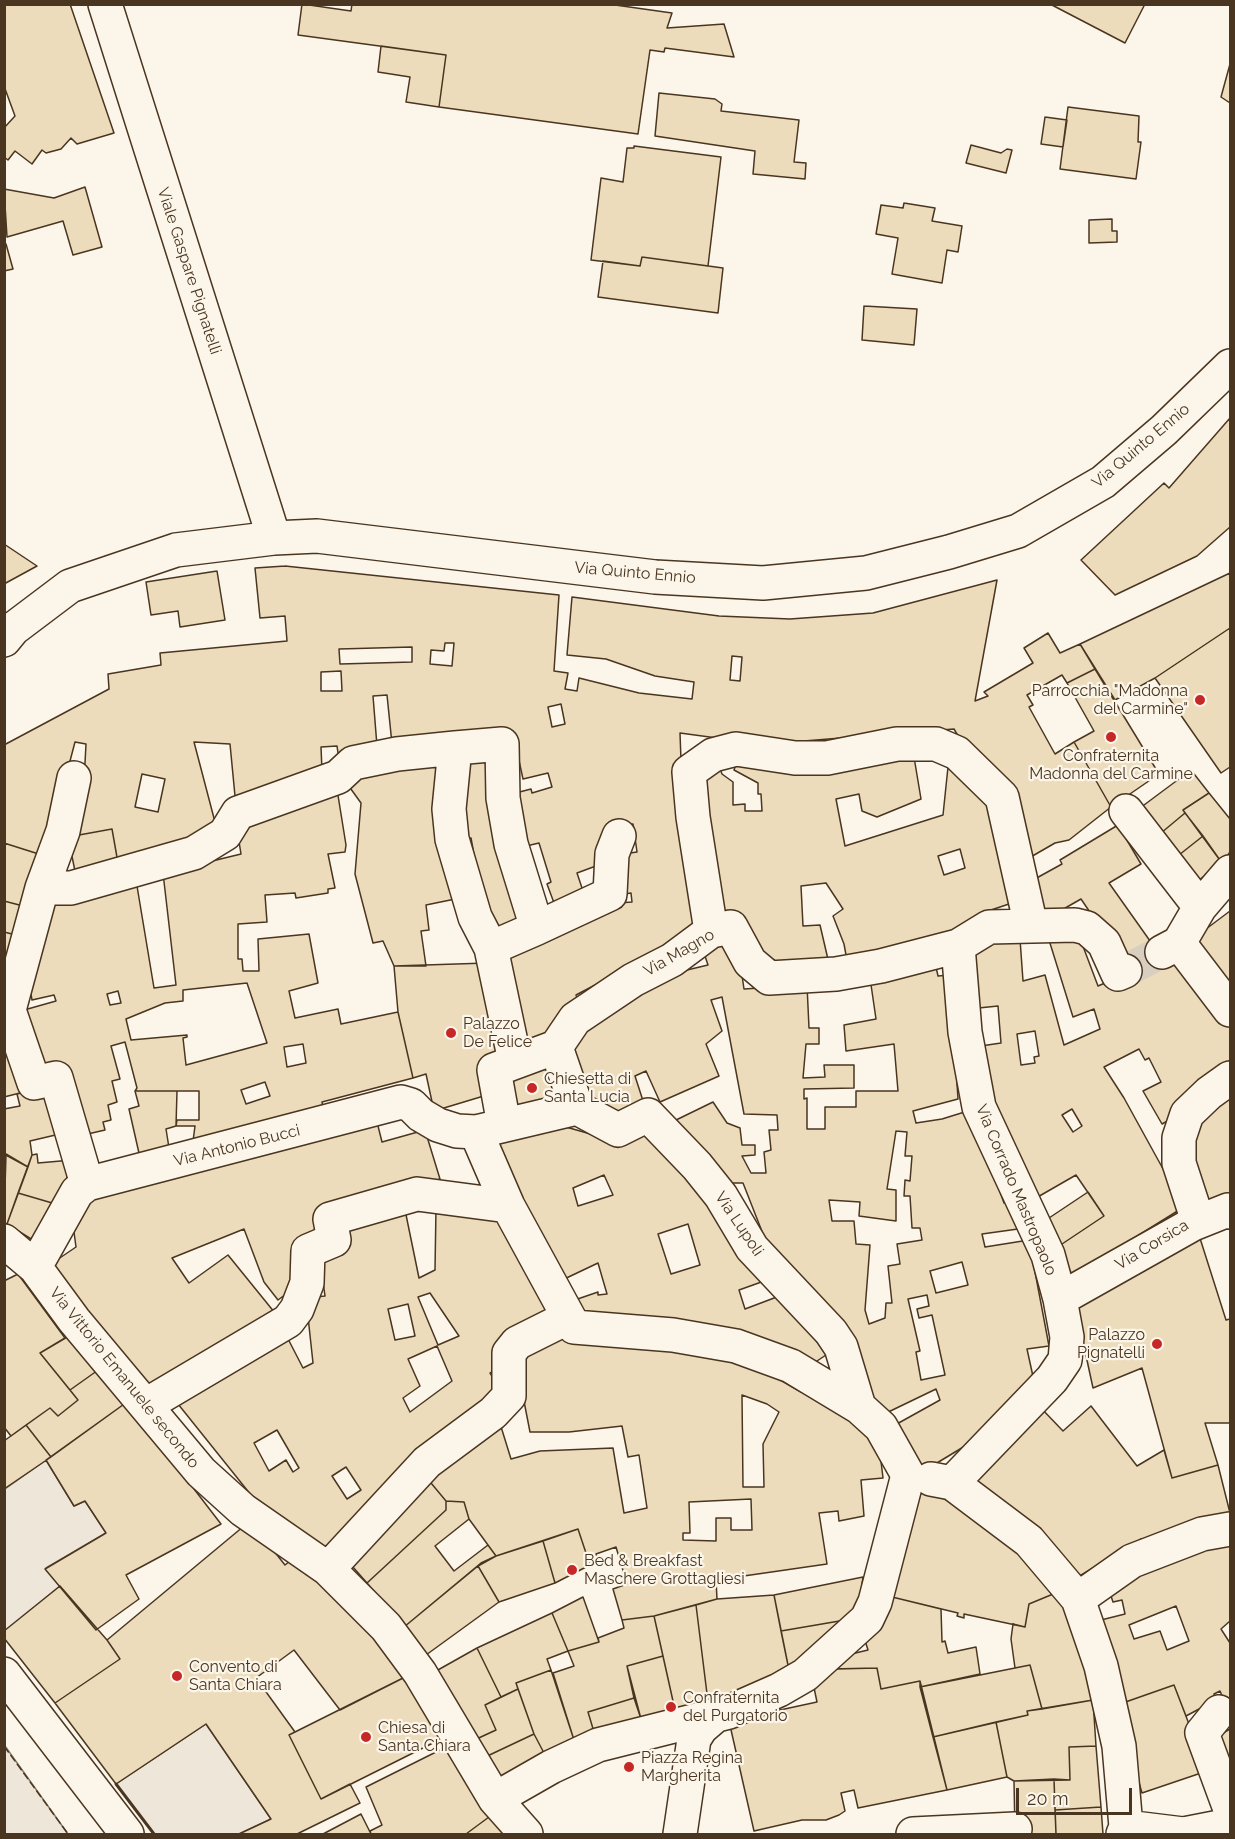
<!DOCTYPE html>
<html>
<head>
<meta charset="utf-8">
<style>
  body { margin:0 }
  #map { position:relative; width:1235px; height:1839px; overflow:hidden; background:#fbf6e9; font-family:Raleway,sans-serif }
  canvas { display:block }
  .frame { position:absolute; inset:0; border:6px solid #4a3520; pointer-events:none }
  .scale { position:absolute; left:1016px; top:1788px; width:116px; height:27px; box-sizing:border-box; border:3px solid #4a3520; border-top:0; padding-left:8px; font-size:18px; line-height:21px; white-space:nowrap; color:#4a3520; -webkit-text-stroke:4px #fbf6e9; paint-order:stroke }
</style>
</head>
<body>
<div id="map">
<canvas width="1235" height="1839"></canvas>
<div class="frame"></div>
<div class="scale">20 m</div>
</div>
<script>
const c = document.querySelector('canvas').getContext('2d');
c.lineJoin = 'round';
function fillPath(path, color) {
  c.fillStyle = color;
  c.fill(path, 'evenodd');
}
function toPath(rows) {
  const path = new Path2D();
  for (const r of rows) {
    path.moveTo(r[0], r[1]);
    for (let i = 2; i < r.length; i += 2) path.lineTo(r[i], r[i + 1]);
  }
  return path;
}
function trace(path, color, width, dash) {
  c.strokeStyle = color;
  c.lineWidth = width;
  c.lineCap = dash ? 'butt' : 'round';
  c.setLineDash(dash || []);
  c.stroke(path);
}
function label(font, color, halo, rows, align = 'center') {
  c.font = font + ' Raleway,sans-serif';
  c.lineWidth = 4.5;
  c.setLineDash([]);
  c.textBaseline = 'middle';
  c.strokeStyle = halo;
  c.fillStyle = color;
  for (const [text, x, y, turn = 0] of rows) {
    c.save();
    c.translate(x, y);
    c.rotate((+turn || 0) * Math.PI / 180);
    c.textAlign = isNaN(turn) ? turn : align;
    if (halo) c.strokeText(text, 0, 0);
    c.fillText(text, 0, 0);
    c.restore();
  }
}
const green = toPath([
  [46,1460,74,1506,85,1501,106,1533,46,1568,60,1586,5,1631,5,1489,46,1460],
  [206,1724,271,1819,239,1834,154,1834,116,1784,206,1724],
  [4,1746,5,1746,68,1834,5,1834,4,1746]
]);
fillPath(green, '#ede6d9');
trace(green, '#887966', 1.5);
const building = toPath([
  [4,4,70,4,114,133,77,144,71,138,61,149,46,153,42,150,32,164,15,151,8,160,4,157,4,128,15,116,4,86,4,4],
  [302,4,351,11,352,4,608,4,672,13,667,28,724,24,734,57,665,48,664,52,650,50,638,134,439,107,446,55,298,35,302,4],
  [1050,4,1145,4,1125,43,1050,4],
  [381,46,446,55,439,107,406,102,410,77,378,72,381,46],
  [1230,64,1230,103,1221,97,1230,64],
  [659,93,715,99,722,104,721,111,799,120,794,162,806,163,805,179,753,174,755,151,655,136,659,93],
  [1068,107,1139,116,1138,142,1141,142,1136,179,1060,169,1068,107],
  [1045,117,1067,120,1063,147,1041,144,1045,117],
  [971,145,1001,153,1007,149,1012,150,1006,173,966,163,971,145],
  [634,146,721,157,708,266,642,257,640,266,591,260,601,178,623,182,627,148,634,148,634,146],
  [85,187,102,247,73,255,63,221,7,237,4,189,54,198,85,187],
  [904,203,935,208,932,221,962,226,958,252,947,250,942,283,892,274,898,238,876,234,881,205,903,208,904,203],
  [1112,219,1112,231,1117,231,1117,242,1089,243,1089,220,1112,219],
  [6,244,13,269,4,271,4,245,6,244],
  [642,257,723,268,718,313,598,297,603,261,640,266,642,257],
  [864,306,917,309,914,345,862,340,864,306],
  [1230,418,1230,527,1197,556,1115,595,1081,560,1164,483,1169,488,1230,418],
  [4,544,37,566,4,584,4,544],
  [285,566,559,595,554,671,568,673,565,689,577,691,579,678,639,693,692,699,694,682,655,676,606,659,567,655,572,597,719,616,790,619,873,613,997,580,975,701,988,696,984,692,1033,663,1024,648,1048,633,1060,653,1080,644,1095,669,1067,683,1062,675,1027,695,1033,705,1029,707,1055,754,1074,742,1111,807,1069,840,1055,843,1029,858,954,729,791,742,791,748,680,733,683,816,695,927,643,960,576,995,580,1006,544,1038,519,1049,498,953,618,903,632,902,631,893,625,894,623,854,637,852,633,824,606,828,604,863,577,873,586,900,557,911,547,884,551,882,539,843,518,848,508,795,531,789,532,793,552,787,548,773,523,779,513,733,392,744,387,695,373,696,377,746,338,753,337,746,321,747,322,771,301,780,235,796,230,744,194,742,215,822,187,840,118,863,112,829,68,837,85,763,86,744,75,742,45,856,4,843,4,745,109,689,108,674,161,665,160,653,287,641,285,616,260,618,255,568,285,566],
  [445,643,454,643,452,666,430,664,431,650,444,651,445,643],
  [412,647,412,662,340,664,339,649,412,647],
  [732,656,742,657,740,681,730,680,732,656],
  [341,671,342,691,321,691,321,672,341,671],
  [561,704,565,724,552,727,548,707,561,704],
  [142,774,165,779,158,812,135,807,142,774],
  [217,571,225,620,180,627,178,611,151,615,146,582,217,571],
  [1230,573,1230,628,1155,678,1115,700,1080,644,1230,573],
  [1230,628,1230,767,1221,773,1155,678,1230,628],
  [1095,669,1159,774,1111,807,1074,742,1094,731,1067,683,1095,669],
  [913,751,921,799,877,817,862,811,859,794,836,799,845,846,943,815,948,767,993,799,1012,903,982,913,929,947,848,966,844,944,833,916,843,909,826,883,801,886,803,926,820,925,830,968,763,963,731,911,716,912,699,776,719,766,722,774,733,782,733,805,745,804,745,811,762,811,761,794,758,794,758,783,734,770,738,758,913,751],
  [960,849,965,868,944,875,938,856,960,849],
  [497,752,523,923,488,932,471,838,457,841,463,755,497,752],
  [443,755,460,898,426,905,429,930,421,931,426,966,394,966,383,941,373,943,355,874,361,803,348,785,369,765,443,755],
  [1191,770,1209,793,1183,810,1185,813,1161,833,1140,808,1191,770],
  [336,783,346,845,345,852,328,854,335,888,328,889,328,893,296,898,295,893,265,895,267,922,238,924,238,959,242,959,243,971,259,971,258,939,309,934,318,983,289,991,295,1018,338,1009,341,1024,398,1012,413,1078,322,1102,324,1115,192,1149,195,1126,176,1126,177,1120,199,1120,199,1091,135,1091,137,1088,125,1042,111,1046,120,1079,112,1081,117,1102,108,1105,111,1120,103,1122,105,1130,79,1136,17,1012,56,1001,54,995,32,1000,29,983,49,904,136,880,154,988,176,985,163,873,241,854,236,823,336,783],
  [247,983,267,1043,186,1065,183,1038,187,1037,187,1035,131,1040,126,1019,165,1003,183,1001,183,990,247,983],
  [118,991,121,1003,110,1005,107,994,118,991],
  [303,1044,306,1063,287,1067,284,1047,303,1044],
  [265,1082,270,1096,246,1104,241,1090,265,1082],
  [1209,793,1230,819,1230,852,1222,863,1183,810,1209,793],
  [1185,813,1203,836,1179,855,1161,833,1185,813],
  [1118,825,1141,864,1109,883,1160,955,1166,951,1230,1027,1230,1060,1210,1078,1182,1113,1162,1124,1143,1091,1161,1082,1149,1058,1145,1060,1139,1049,1104,1067,1124,1098,1184,1207,1073,1276,1056,1248,1104,1216,1076,1175,1029,1202,974,1047,1001,1043,998,1006,969,1009,966,967,980,944,1020,939,1023,981,1045,975,1064,1045,1100,1029,1094,1009,1073,1017,1049,940,1081,941,1098,986,1128,973,1127,967,1081,899,1046,919,1033,880,1062,864,1060,860,1118,825],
  [1035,1031,1039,1056,1034,1057,1035,1063,1021,1065,1017,1034,1035,1031],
  [1072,1109,1082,1126,1073,1132,1062,1115,1072,1109],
  [112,829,118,863,75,871,68,837,112,829],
  [1203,836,1222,863,1199,880,1179,855,1203,836],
  [4,843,45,856,27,907,4,901,4,843],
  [4,901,27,907,16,935,4,932,4,901],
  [1230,911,1230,1006,1186,944,1230,911],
  [4,932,16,935,4,979,4,932],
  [724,936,739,955,744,989,807,985,809,1028,819,1028,819,1044,806,1044,803,1078,825,1077,824,1065,854,1065,854,1088,804,1089,804,1099,807,1098,807,1129,825,1129,825,1107,856,1107,856,1091,898,1091,894,1044,846,1051,844,1025,876,1019,869,971,934,958,938,976,950,975,958,1099,913,1111,916,1123,942,1119,971,1110,1004,1203,1009,1202,1018,1229,982,1234,985,1247,1029,1240,1049,1346,1027,1349,1034,1381,965,1446,927,1469,921,1464,895,1425,940,1400,936,1389,880,1416,763,1234,743,1183,730,1183,674,1121,713,1102,727,1123,740,1128,742,1145,755,1145,755,1155,742,1156,751,1173,766,1173,764,1152,771,1150,769,1130,778,1130,777,1115,744,1114,722,997,711,1000,722,1031,706,1044,719,1076,660,1102,646,1071,635,1076,645,1107,618,1120,587,1110,562,1047,666,975,708,965,701,944,724,936],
  [896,1131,907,1132,905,1156,912,1156,910,1181,905,1180,904,1196,910,1196,912,1228,920,1228,922,1240,897,1244,900,1264,888,1266,892,1303,886,1303,885,1318,869,1324,865,1310,870,1245,856,1244,854,1221,832,1221,829,1200,860,1202,859,1216,896,1221,896,1190,887,1189,896,1131],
  [962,1262,968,1285,936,1293,930,1271,962,1262],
  [927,1295,929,1306,917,1309,919,1318,932,1315,945,1375,921,1380,916,1352,920,1351,908,1299,927,1295],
  [487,963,503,1055,487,1095,434,1111,426,1074,413,1078,398,1012,394,966,487,963],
  [5,1033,24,1092,4,1097,5,1033],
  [555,1063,563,1100,510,1113,501,1076,555,1063],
  [1230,1083,1230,1200,1203,1213,1187,1142,1230,1083],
  [51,1085,64,1133,30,1141,32,1155,28,1167,4,1154,4,1109,20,1106,17,1094,51,1085],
  [135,1091,177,1091,176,1126,166,1129,170,1154,141,1162,129,1109,139,1106,135,1091],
  [376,1118,382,1142,425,1130,440,1179,322,1216,326,1232,301,1283,278,1300,264,1282,244,1229,172,1258,189,1283,228,1255,275,1313,152,1394,45,1268,76,1247,72,1217,83,1196,376,1118],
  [646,1125,767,1280,739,1290,745,1309,782,1295,800,1317,826,1355,802,1371,583,1320,566,1303,598,1292,598,1295,607,1294,598,1263,558,1282,494,1149,497,1137,566,1127,594,1135,608,1134,614,1146,646,1125],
  [604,1175,613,1195,578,1206,573,1188,604,1175],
  [688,1224,700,1265,671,1274,658,1234,688,1224],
  [6,1154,28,1167,7,1224,4,1223,6,1154],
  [37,1154,38,1163,72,1160,59,1205,18,1193,32,1155,37,1154],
  [1088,1192,1104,1216,1056,1248,1040,1224,1088,1192],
  [18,1193,59,1205,36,1242,7,1224,18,1193],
  [404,1205,419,1278,435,1270,436,1208,506,1218,554,1310,506,1362,490,1373,499,1387,442,1432,362,1516,325,1547,251,1495,174,1399,285,1333,303,1368,313,1363,306,1298,325,1296,319,1253,339,1223,404,1205],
  [430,1293,459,1336,438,1345,418,1297,430,1293],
  [408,1304,415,1336,395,1340,388,1309,408,1304],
  [437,1346,452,1381,410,1412,403,1398,420,1386,408,1359,437,1346],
  [277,1430,299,1468,293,1472,286,1460,269,1471,254,1443,277,1430],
  [346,1467,361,1490,347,1499,332,1476,346,1467],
  [1198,1232,1226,1320,1230,1319,1230,1423,1205,1423,1218,1465,1172,1478,1142,1368,1093,1388,1074,1300,1198,1232],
  [18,1274,65,1338,40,1353,78,1400,58,1416,50,1408,11,1436,4,1427,4,1281,18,1274],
  [74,1333,101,1368,70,1390,40,1353,74,1333],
  [549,1338,647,1343,744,1359,801,1392,840,1403,875,1437,880,1453,883,1478,861,1480,864,1516,839,1521,838,1511,819,1513,827,1564,716,1580,717,1599,654,1616,622,1620,613,1589,627,1584,616,1547,596,1554,598,1563,590,1565,578,1529,496,1556,469,1519,464,1502,446,1501,426,1477,498,1417,511,1459,540,1451,613,1448,624,1513,647,1508,639,1455,628,1457,622,1426,569,1432,530,1432,514,1350,549,1338],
  [742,1395,767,1404,779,1412,763,1444,764,1487,743,1487,742,1395],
  [751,1499,752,1530,731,1530,731,1518,716,1518,716,1541,683,1540,683,1533,690,1533,689,1502,751,1499],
  [101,1368,127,1402,51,1457,26,1425,50,1408,58,1416,78,1400,70,1390,101,1368],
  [127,1402,221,1524,126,1575,139,1599,96,1630,45,1569,106,1533,85,1501,74,1506,46,1460,127,1402],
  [1091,1406,1137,1466,1164,1450,1172,1478,1218,1465,1230,1513,1182,1527,1144,1545,1141,1539,1078,1577,972,1482,1040,1407,1063,1431,1091,1406],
  [26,1425,51,1457,4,1489,4,1441,26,1425],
  [426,1477,446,1501,446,1510,367,1583,345,1558,426,1477],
  [914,1486,954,1503,1012,1545,1058,1592,1029,1604,1025,1627,964,1614,964,1618,957,1616,958,1613,888,1596,914,1486],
  [446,1501,464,1502,469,1519,435,1546,454,1571,488,1545,496,1556,481,1563,404,1627,367,1583,446,1510,446,1501],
  [250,1521,285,1565,296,1556,411,1674,340,1710,294,1650,256,1678,295,1732,289,1735,321,1799,350,1784,360,1803,297,1834,239,1834,271,1819,206,1724,116,1784,55,1703,120,1659,107,1640,250,1521],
  [578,1529,590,1565,555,1583,543,1541,578,1529],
  [1230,1540,1230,1621,1221,1629,1230,1643,1230,1714,1220,1691,1214,1694,1216,1700,1186,1716,1174,1685,1117,1705,1093,1622,1125,1614,1122,1600,1113,1602,1106,1581,1230,1540],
  [1176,1606,1189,1641,1167,1650,1160,1631,1134,1639,1129,1625,1176,1606],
  [543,1541,555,1583,499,1602,478,1566,496,1556,543,1541],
  [478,1566,499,1602,426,1655,404,1627,478,1566],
  [863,1577,857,1618,781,1631,774,1595,863,1577],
  [60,1586,107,1640,120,1659,55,1703,4,1638,4,1631,60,1586],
  [1058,1592,1079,1635,1093,1700,1042,1709,1030,1665,1015,1668,1011,1639,1013,1624,1025,1627,1029,1604,1058,1592],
  [774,1595,790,1675,708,1702,696,1605,717,1599,774,1595],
  [888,1596,941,1609,942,1642,945,1641,948,1653,976,1647,980,1674,920,1687,920,1681,881,1689,877,1668,837,1669,843,1656,868,1650,863,1634,888,1596],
  [583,1597,599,1642,568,1651,552,1613,583,1597],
  [696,1605,708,1702,675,1710,654,1616,696,1605],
  [552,1613,568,1651,547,1659,551,1670,516,1683,518,1689,501,1697,477,1648,552,1613],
  [654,1616,663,1656,627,1666,634,1698,588,1712,594,1732,574,1740,553,1673,574,1666,568,1651,599,1642,598,1638,624,1628,622,1620,654,1616],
  [857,1618,790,1675,781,1631,857,1618],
  [477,1648,501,1697,485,1705,496,1730,470,1742,429,1675,477,1648],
  [663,1656,675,1710,641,1719,627,1666,663,1656],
  [1030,1665,1042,1709,1027,1711,1028,1715,933,1737,920,1687,1030,1665],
  [877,1668,881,1689,920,1681,947,1790,858,1808,854,1790,841,1793,845,1811,839,1815,826,1820,802,1820,754,1831,729,1721,817,1702,813,1683,830,1669,877,1668],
  [551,1670,574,1740,544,1753,534,1734,516,1683,551,1670],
  [411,1674,443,1738,321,1799,289,1735,411,1674],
  [1174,1685,1207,1771,1142,1793,1117,1705,1174,1685],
  [518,1689,534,1734,481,1759,470,1742,496,1730,485,1705,518,1689],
  [634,1698,641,1719,594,1732,588,1712,634,1698],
  [1093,1700,1096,1746,1069,1747,1070,1780,1014,1781,1007,1777,996,1722,1028,1715,1027,1711,1093,1700],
  [996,1722,1007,1777,947,1790,933,1737,996,1722],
  [1230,1729,1230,1765,1216,1737,1230,1729],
  [534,1734,544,1753,494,1781,481,1759,534,1734],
  [448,1746,493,1814,466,1834,371,1834,370,1831,382,1825,366,1787,448,1746],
  [1096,1746,1101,1807,1055,1810,1054,1779,1070,1780,1069,1747,1096,1746],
  [1054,1779,1056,1834,1015,1834,1014,1781,1054,1779],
  [1101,1807,1103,1834,1056,1834,1055,1810,1101,1807],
  [361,1814,371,1834,323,1834,361,1814],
  [493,1814,512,1834,466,1834,493,1814]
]);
fillPath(building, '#ecdcbc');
trace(building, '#4a3520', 1.5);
trace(toPath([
  [1125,971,1162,952]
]), '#d8cfc1', 33, [33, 16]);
const minor = toPath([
  [105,4,274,538],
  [4,640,13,629,70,586,176,550,274,538,317,536,655,577,763,583,866,573,949,552,1018,531,1103,482,1164,430,1230,366],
  [455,748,502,744,503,798,511,844,537,928,491,948],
  [1126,811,1200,907],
  [42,888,63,831,74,778],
  [537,928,610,894,612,854,619,836],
  [711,931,693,817,689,772,713,755,736,749,795,758,827,758,897,744,936,744,957,753,1002,797,1031,926],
  [1179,943,1230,1010],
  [1162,952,1179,943,1200,907,1230,872],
  [9,1010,34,1083,56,1078,87,1184],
  [4,1014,9,1010,42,888,71,888,194,853,225,834,238,813,338,777,353,763,397,754,455,748,449,809,452,839,475,917,491,948,515,1061],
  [556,1047,577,1108,618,1130,648,1115,697,1166,721,1196,752,1248,831,1332,841,1347,859,1407],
  [504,1125,494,1070,556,1047,575,1019,633,980,672,960,711,931,731,927,750,962,769,978,836,974,881,966,958,946,989,927,1075,925,1087,928,1104,943,1118,974,1125,971],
  [476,1132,508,1206,574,1327,673,1335,736,1346,791,1366,859,1407,881,1427,908,1475],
  [1193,1224,1228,1210,1230,1212],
  [4,1241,35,1267,74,1320,201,1472,243,1510,328,1569,386,1627,420,1673,495,1799,526,1834],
  [35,1267,77,1192,87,1184,401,1102,411,1105,421,1115,438,1125,457,1131,476,1132,577,1108],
  [1060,1299,1193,1224,1195,1212,1179,1163,1179,1138,1187,1114,1209,1093,1230,1078],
  [146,1405,288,1321,297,1309,307,1283,308,1251,334,1240,330,1219,417,1194,508,1206],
  [931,1479,952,1483,1029,1541,1078,1599,1101,1666,1119,1746,1126,1827,1123,1834],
  [952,1483,1052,1379,1065,1360,1067,1337,1060,1299,1048,1255,979,1107,965,1032,958,946],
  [328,1569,427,1462,493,1413,509,1396,509,1353,517,1343,567,1318],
  [1078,1599,1132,1561,1202,1534,1230,1529],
  [4,1674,127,1834],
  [1219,1712,1202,1733,1230,1809],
  [495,1799,551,1767,598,1745,729,1712,779,1690,805,1675,867,1619,875,1602,908,1475],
  [1126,1827,1183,1834],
  [680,1834,694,1739,701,1728,715,1716],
  [913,1834,1015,1829],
  [1184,1834,1230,1825]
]);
trace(minor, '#4a3520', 36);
trace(minor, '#fbf6e9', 33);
trace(toPath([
  [4,1746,68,1834]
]), '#4a3520', 1.5, [8, 3]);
trace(toPath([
  [116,1784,154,1834]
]), '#4a3520', 3);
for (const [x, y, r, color] of [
  [1200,700,6,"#c62828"],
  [1111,737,6,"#c62828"],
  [451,1033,6,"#c62828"],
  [532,1088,6,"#c62828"],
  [1157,1344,6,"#c62828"],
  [572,1570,6,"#c62828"],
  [177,1676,6,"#c62828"],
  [671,1707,6,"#c62828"],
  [366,1737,6,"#c62828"],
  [629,1767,6,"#c62828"]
]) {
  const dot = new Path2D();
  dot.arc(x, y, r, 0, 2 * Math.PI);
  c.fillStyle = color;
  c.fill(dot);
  trace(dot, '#fbf6e9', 2);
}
label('16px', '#4a3520', '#fbf6e9', [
  ["Viale Gaspare Pignatelli",189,271,72],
  ["Via Quinto Ennio",1141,446,-40],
  ["Via Quinto Ennio",635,573,5],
  ["Via Magno",679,953,-30],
  ["Via Antonio Bucci",237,1146,-14],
  ["Via Corrado Mastropaolo",1016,1190,67],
  ["Via Lupoli",739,1224,56],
  ["Via Corsica",1152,1245,-31],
  ["Via Vittorio Emanuele secondo",124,1378,51]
]);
label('16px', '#4a3520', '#fbf6e9', [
  ["Parrocchia \"Madonna",1188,691,"right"],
  ["del Carmine\"",1188,709,"right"],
  ["Confraternita",1111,756,"center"],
  ["Madonna del Carmine",1111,774,"center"],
  ["Palazzo",463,1024],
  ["De Felice",463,1042],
  ["Chiesetta di",544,1079],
  ["Santa Lucia",544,1097],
  ["Palazzo",1145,1335,"right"],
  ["Pignatelli",1145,1353,"right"],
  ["Bed & Breakfast",584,1561],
  ["Maschere Grottagliesi",584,1579],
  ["Convento di",189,1667],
  ["Santa Chiara",189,1685],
  ["Confraternita",683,1698],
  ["del Purgatorio",683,1716],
  ["Chiesa di",378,1728],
  ["Santa Chiara",378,1746],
  ["Piazza Regina",641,1758],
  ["Margherita",641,1776]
], 'left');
</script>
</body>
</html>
